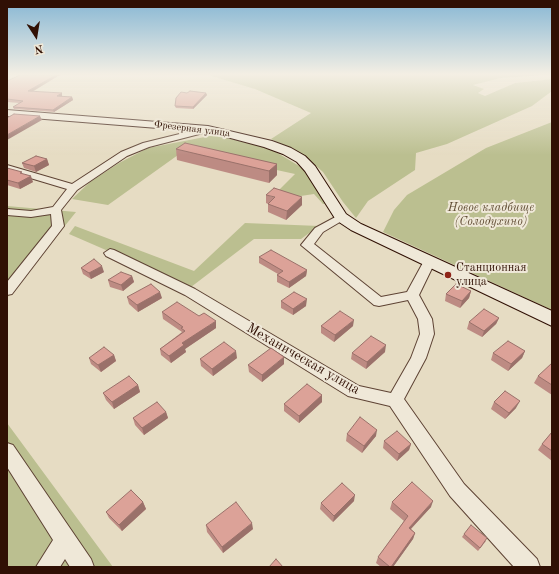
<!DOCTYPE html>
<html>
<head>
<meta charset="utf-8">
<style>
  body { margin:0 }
  #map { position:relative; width:559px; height:574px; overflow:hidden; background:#e6dcc3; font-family:"Old Standard TT",serif }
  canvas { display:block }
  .frame { position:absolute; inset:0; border:8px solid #301004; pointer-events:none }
  .north { position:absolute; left:16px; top:16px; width:40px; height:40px; -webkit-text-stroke:3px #efe8d8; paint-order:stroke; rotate:168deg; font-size:11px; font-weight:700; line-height:16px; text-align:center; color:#301004 }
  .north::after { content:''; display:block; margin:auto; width:14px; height:18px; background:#301004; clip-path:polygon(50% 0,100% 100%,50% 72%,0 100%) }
</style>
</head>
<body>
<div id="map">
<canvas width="559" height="574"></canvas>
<div class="frame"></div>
<div class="north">N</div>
</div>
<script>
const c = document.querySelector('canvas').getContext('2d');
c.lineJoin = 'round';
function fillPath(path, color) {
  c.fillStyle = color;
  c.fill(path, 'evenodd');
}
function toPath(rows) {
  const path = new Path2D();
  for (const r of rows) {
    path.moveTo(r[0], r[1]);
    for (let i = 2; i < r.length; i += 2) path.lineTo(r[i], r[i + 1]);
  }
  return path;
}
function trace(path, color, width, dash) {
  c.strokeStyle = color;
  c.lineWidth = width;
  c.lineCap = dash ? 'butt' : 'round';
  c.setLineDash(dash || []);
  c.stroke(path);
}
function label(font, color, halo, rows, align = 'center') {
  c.font = font + ' "Old Standard TT",serif';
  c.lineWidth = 4;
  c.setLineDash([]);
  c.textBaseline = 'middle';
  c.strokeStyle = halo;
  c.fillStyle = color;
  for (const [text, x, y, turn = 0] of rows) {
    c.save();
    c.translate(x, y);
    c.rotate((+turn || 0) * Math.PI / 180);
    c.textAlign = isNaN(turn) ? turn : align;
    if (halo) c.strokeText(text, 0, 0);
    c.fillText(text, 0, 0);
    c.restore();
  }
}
fillPath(toPath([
  [208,75,547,75,501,78,473,85,484,89,478,93,485,96,515,83,552,79,552,91,532,106,447,144,416,153,415,170,368,201,356,218,343,202,323,172,307,158,271,139,311,113,255,89],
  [552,122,552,310,383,232,394,210,407,195,486,148],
  [215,135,271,149,304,169,326,204,323,204,314,194,294,197,278,191,295,174,185,150,108,205,72,199,90,182,119,163,148,148],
  [7,206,76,212,7,298],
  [245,223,319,226,301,239,254,239,191,287,69,234,75,226,194,271],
  [7,423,113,567,7,567]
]), '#bbbf90');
const street = toPath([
  [208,127,211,127,211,131,149,147,127,156,77,190,61,210,64,226,12,294,7,295,7,282,52,226,51,214,31,217,7,215,7,209,31,211,53,207,67,189,7,171,7,165,72,184,121,152,143,143,208,127],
  [341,214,345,215,346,217,345,219,323,232,314,244,381,297,407,292,425,259,429,258,435,262,419,295,432,319,434,334,426,358,404,399,464,484,537,559,540,567,514,567,450,496,390,406,348,396,185,295,106,256,104,253,110,249,114,250,195,289,359,386,391,393,411,358,420,334,418,319,408,300,379,306,374,305,301,245,315,228,341,214],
  [7,443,13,445,91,559,94,567,70,567,65,559,60,567,36,567,53,540,7,467,7,443]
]);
const secondary = toPath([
  [7,110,208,126,272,141,291,148,305,156,315,166,346,214,361,224,552,311,552,326,351,230,336,220,305,171,297,162,283,154,264,147,208,132,7,116,7,110]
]);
trace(street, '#5e4334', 2);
trace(secondary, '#301004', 2);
fillPath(street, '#efe8d8');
fillPath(secondary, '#efe8d8');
fillPath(toPath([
  [58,76,32,92,62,96,61,96,72,97,73,100,54,112,14,109,13,107,20,103,7,102,7,81],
  [206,93,207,95,193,109,176,108,175,106],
  [176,149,277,164,277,175,269,183,177,160],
  [47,159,49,165,36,172,24,168,22,163],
  [7,168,23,174,33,182,20,189,7,185],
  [266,195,302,205,286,220,268,212,268,204,266,203],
  [259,257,307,270,306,276,289,288,277,282,277,275,278,274,259,263],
  [81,268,104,272,91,279,83,274],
  [132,276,134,282,123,291,110,287,108,280],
  [471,291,469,298,460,308,445,301,446,294],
  [127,297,162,298,138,312,129,304],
  [281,301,306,306,293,315,281,308],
  [162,312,216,328,185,349,186,352,171,363,161,355,160,349,182,332,163,319],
  [499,318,496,324,482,337,467,329,469,322],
  [321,326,353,326,334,342,321,333],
  [525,351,522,358,508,371,491,360,493,353],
  [385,352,366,369,351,359,352,353],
  [114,355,116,361,101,372,91,364,89,358],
  [237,358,213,376,201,366,200,359],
  [284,364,262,382,249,372,248,365],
  [552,364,552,395,534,383,538,376],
  [138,385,140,392,114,409,106,400,103,393],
  [322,395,322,402,299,423,284,411,284,404],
  [494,402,516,408,505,419,491,409],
  [166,412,168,418,144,435,135,425,133,418],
  [552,432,552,461,538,450,542,444],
  [347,434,376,436,362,453,346,441],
  [384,441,411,444,409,450,397,461,383,448],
  [354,501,333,522,320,509,321,503],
  [143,502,146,509,122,531,109,518,106,512],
  [392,502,431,507,411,529,415,533,413,539,393,567,381,567,376,563,378,557,404,521,390,509],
  [206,525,253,529,223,553,207,532],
  [464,534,486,541,478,551,462,537]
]), '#bd8b83');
fillPath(toPath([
  [56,75,62,75,58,76,28,94,28,91],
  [62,93,62,96,57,99,57,96],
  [206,93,207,95,193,109,193,107],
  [72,97,73,100,54,112,53,110],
  [40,116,42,120,7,140,7,135],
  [47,159,49,165,36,172,34,166],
  [277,164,277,175,269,183,269,171],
  [31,176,33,182,20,189,18,183],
  [302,197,302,205,286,220,287,211],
  [102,266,104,272,91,279,89,273],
  [307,270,306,276,289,288,289,282],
  [132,276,134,282,123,291,121,285],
  [471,291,469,298,460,308,462,301],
  [160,292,162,298,138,312,137,305],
  [307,299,306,306,293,315,293,309],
  [499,318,496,324,482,337,484,331],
  [354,320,353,326,334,342,335,335],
  [216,321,216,328,185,349,186,352,171,363,169,356,182,343],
  [386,345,385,352,366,369,367,362],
  [236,351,237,358,213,376,212,369],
  [525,351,522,358,508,371,511,364],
  [114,355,116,361,101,372,98,365],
  [284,357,284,364,262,382,262,375],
  [138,385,140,392,114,409,112,402],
  [322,395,322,402,299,423,299,416],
  [520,401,516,408,505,419,509,413],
  [166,412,168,418,144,435,142,428],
  [377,430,376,436,362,453,364,446],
  [411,444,409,450,397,461,399,454],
  [355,495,354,501,333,522,334,516],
  [433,501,431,507,406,534,409,528],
  [143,502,146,509,122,531,119,525],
  [252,523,253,529,223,553,222,547],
  [415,533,413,539,393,567,391,567]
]), '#9a716a');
const building = toPath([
  [20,75,56,75,28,91,62,93,57,96,72,97,53,110,13,107,23,101,7,99,7,81,20,75],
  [190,91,206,93,193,107,175,106,176,98,181,92,187,93,190,91],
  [14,114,40,116,7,135,7,118,14,114],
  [185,143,277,164,269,171,176,149,185,143],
  [36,156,47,159,34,166,22,163,36,156],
  [7,168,22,172,20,173,31,176,18,183,7,180,7,168],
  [274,188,302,197,287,211,268,204,275,197,266,195,274,188],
  [271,250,307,270,289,282,277,275,283,271,259,257,271,250],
  [94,259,102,266,89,273,81,268,94,259],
  [121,272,132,276,121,285,108,280,121,272],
  [151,284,160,292,137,305,127,297,151,284],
  [456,284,471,291,462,301,446,294,456,284],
  [294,292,307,299,293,309,281,301,294,292],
  [177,302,199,316,204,313,216,321,182,343,184,345,169,356,160,349,185,331,181,328,183,327,162,312,177,302],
  [484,309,499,318,484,331,469,322,484,309],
  [340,311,354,320,335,335,321,326,340,311],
  [371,336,386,345,367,362,352,353,371,336],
  [508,341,525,351,511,364,493,353,508,341],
  [224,342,236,351,212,369,200,359,224,342],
  [104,347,114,355,98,365,89,358,104,347],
  [271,348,284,357,262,375,248,365,271,348],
  [552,363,552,385,538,376,552,363],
  [129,376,138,385,112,402,103,393,129,376],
  [307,384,322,395,299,416,284,404,307,384],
  [505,391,520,401,509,413,494,402,505,391],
  [157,402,166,412,142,428,133,418,157,402],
  [360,417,377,430,364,446,347,434,360,417],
  [397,431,411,444,399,454,384,441,397,431],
  [552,432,552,451,542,444,552,432],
  [412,482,433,501,409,528,415,533,391,567,390,567,378,557,408,516,392,502,412,482],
  [342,483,355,495,334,516,321,503,342,483],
  [131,490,143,502,119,525,106,512,131,490],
  [236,502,252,523,222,547,206,525,236,502],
  [471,525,487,538,480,548,464,534,471,525],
  [276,559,283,567,269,567,276,559]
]);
fillPath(building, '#dca298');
trace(building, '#9a716a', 1);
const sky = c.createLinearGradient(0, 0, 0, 155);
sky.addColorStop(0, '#87b7d4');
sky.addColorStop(0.48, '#f4efe4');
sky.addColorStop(1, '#f4efe400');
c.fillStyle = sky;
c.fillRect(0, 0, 559, 155);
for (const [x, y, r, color] of [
  [448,275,4,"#8f2418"]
]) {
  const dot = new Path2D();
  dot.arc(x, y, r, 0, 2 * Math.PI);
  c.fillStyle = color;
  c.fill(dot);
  trace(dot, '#efe8d8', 1.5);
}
label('10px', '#301004', '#efe8d8', [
  ["Фрезерная улица",192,129,7]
]);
label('italic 12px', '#614d35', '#efe8d8', [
  ["Новое кладбище",491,208],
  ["(Солодухино)",491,222]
]);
label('12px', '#301004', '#efe8d8', [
  ["Станционная",456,268],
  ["улица",456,282]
], 'left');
label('14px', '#301004', '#efe8d8', [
  ["Механическая улица",303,359,30]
]);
</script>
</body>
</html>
